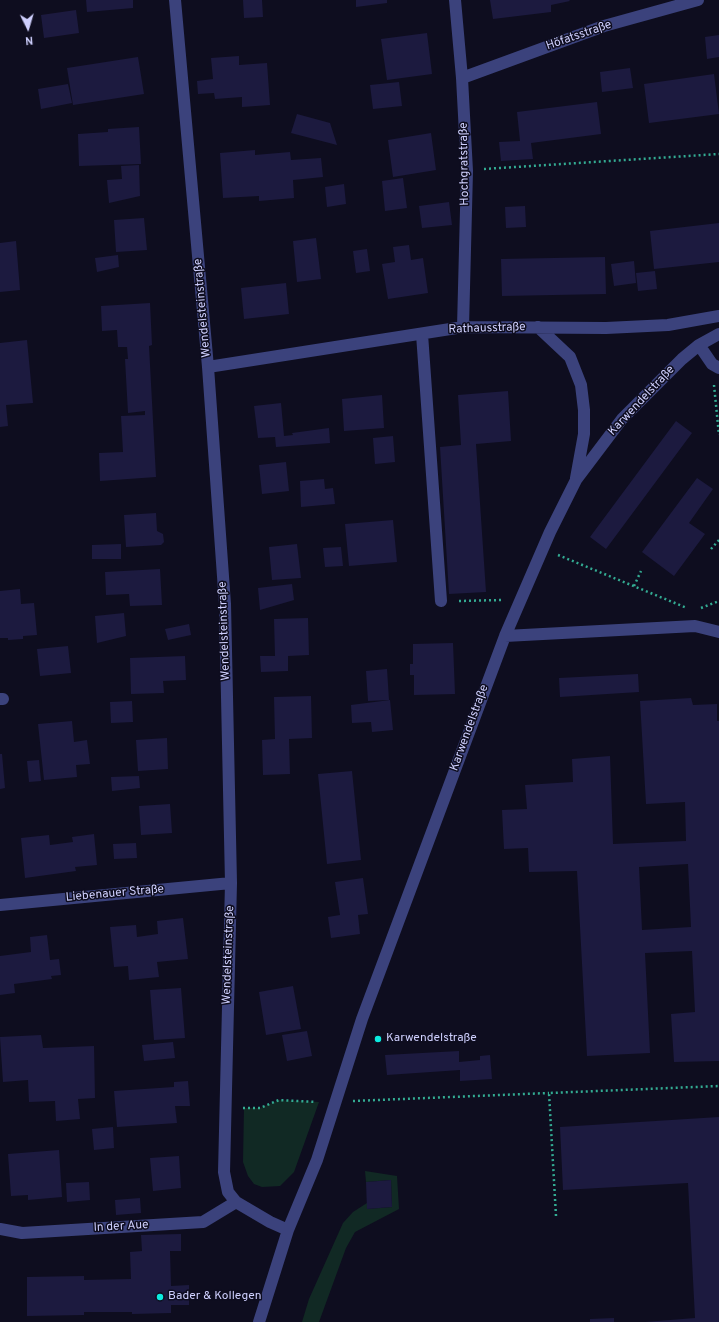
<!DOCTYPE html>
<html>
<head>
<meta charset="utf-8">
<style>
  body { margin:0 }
  #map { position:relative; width:719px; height:1322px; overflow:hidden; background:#0e0d1f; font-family:Overpass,sans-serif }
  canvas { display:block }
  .north { position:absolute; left:8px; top:8px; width:40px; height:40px; -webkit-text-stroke:3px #0e0d1f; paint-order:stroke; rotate:175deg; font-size:11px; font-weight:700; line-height:16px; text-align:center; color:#cecffd }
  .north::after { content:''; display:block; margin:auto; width:14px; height:18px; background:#cecffd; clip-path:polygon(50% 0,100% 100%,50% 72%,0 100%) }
</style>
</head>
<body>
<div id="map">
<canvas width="719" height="1322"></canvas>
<div class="north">N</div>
</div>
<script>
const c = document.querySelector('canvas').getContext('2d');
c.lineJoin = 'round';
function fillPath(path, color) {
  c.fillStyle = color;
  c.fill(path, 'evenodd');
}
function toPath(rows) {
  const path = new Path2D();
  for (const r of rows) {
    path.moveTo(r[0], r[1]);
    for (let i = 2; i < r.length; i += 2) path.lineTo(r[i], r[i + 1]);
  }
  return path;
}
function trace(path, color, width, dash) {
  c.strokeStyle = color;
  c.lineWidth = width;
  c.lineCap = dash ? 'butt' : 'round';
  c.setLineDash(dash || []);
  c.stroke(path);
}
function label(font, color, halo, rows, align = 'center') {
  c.font = font + ' Overpass,sans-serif';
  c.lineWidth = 3;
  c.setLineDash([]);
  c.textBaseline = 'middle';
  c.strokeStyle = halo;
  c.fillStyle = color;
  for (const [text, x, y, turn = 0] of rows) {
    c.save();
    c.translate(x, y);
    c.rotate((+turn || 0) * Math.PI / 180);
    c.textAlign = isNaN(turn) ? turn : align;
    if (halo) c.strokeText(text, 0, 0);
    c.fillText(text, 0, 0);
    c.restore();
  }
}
fillPath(toPath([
  [279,1100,319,1102,294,1172,280,1186,262,1187,254,1184,248,1176,243,1162,244,1108,260,1108],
  [365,1171,397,1176,399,1209,355,1232,346,1248,319,1322,302,1322,309,1299,343,1223,353,1212,367,1203,367,1209,392,1207,391,1180,366,1182]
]), '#112924');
fillPath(toPath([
  [86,0,133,0,133,8,87,12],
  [243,0,262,0,263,17,244,18],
  [356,0,387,0,387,3,356,7],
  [490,0,569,0,570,1,551,5,551,12,493,19],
  [76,10,79,33,44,38,41,15],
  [427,33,432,74,387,80,381,39],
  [719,35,719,57,707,59,705,37],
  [239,56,239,65,267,63,270,105,242,107,242,97,215,99,214,93,198,94,197,81,213,79,211,58],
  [138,57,144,94,73,105,67,68],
  [630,68,633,88,602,92,600,72],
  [714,74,719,114,649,123,644,84],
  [399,82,402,106,373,109,370,85],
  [68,84,72,103,41,109,38,89],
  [597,102,601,134,531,143,533,159,501,161,499,142,520,141,517,112],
  [297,114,330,123,337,145,291,133],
  [139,127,141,164,79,166,78,134,108,132,108,129],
  [431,133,436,170,393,177,388,140],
  [255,150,255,155,290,152,291,160,321,158,323,177,293,180,294,198,259,201,259,196,223,198,220,153],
  [139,165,140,196,109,203,107,180,122,179,121,166],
  [403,178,407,208,385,211,382,181],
  [344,184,346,204,327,207,325,187],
  [449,202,452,225,422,228,419,206],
  [525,206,526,227,506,228,505,207],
  [144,218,147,250,116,252,114,220],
  [719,223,719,262,654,269,650,231],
  [316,238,321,279,297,282,293,241],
  [16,241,20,290,0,292,0,243],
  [409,245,411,260,423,258,428,293,388,299,382,264,395,262,393,247],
  [367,249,370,271,356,273,353,251],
  [118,255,119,267,97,272,95,258],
  [605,257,606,294,502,296,501,259],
  [634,261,636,283,614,286,611,264],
  [655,271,657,289,638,291,636,273],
  [286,283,289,314,244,319,241,288],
  [150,303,152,345,149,346,156,477,100,481,99,453,123,452,121,416,145,415,145,411,128,413,125,359,128,359,127,347,118,347,117,330,102,331,101,306],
  [27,340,33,403,6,405,8,426,0,427,0,343],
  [508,391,511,441,476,444,486,592,449,594,440,447,461,445,458,395],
  [382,395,384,428,344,431,342,399],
  [281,403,284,436,293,435,292,433,329,428,330,443,276,447,275,437,258,438,254,406],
  [676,421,692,433,606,549,590,537],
  [393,436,395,462,375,464,373,438],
  [286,462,289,491,262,494,259,465],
  [697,478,713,489,689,523,705,534,674,576,642,552],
  [324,479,325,489,333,488,335,504,301,507,300,481],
  [156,513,157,531,163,534,164,542,161,545,126,547,124,515],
  [393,520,397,562,349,566,345,524],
  [121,544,121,559,92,559,92,545],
  [297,544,301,578,272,580,269,547],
  [341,547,343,566,325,567,323,548],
  [160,569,162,605,130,606,129,594,106,595,105,572],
  [292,584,294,600,260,610,258,588],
  [20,589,21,604,34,603,37,635,23,636,23,639,8,640,8,638,0,638,0,591],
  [124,613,126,636,97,643,95,616],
  [308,618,309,655,288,656,288,671,261,672,260,656,275,656,274,619],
  [189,624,191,635,168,640,165,629],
  [453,643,455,694,414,695,414,675,410,675,410,664,413,664,413,644],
  [68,646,71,673,40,676,37,649],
  [185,656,186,680,163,681,164,693,131,694,130,658],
  [387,669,389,700,368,701,366,671],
  [638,674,639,692,560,697,559,678],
  [311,696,312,738,289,739,290,774,263,775,262,740,275,739,274,697],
  [691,698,693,705,717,704,717,721,719,721,719,1061,674,1062,671,1014,695,1012,692,951,645,953,650,1053,587,1056,577,871,529,872,528,848,504,849,502,810,527,809,525,785,573,782,572,759,610,756,613,844,686,841,685,802,646,804,640,701],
  [688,864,691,927,642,930,639,867],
  [390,700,393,730,372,732,371,722,352,723,351,705],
  [132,701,133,722,111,723,110,702],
  [72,721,74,742,87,740,90,764,76,765,77,777,44,780,38,724],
  [167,738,168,769,138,771,136,740],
  [0,754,2,754,5,788,0,789],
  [39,760,41,781,29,782,27,761],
  [352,771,361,860,327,864,318,774],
  [139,776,140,788,112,791,111,777],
  [170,804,172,833,141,835,139,806],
  [94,834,97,865,75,867,76,871,25,878,21,838,49,835,50,845,73,842,72,837],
  [136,843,137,858,114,859,113,844],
  [363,878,368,914,358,915,360,934,331,938,328,917,340,915,335,882],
  [183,918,188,959,157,962,159,977,129,980,128,966,114,967,110,927,136,925,137,937,158,934,157,921],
  [47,935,50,960,59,959,61,975,51,976,52,979,14,984,15,993,0,995,0,956,31,952,30,937],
  [293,986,301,1029,266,1035,259,992],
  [181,988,185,1038,154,1040,150,990],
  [307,1031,312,1056,287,1061,282,1035],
  [41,1035,43,1048,94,1046,95,1098,78,1099,80,1119,56,1121,55,1101,29,1102,28,1080,3,1082,0,1037],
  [173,1042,175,1058,144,1061,142,1045],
  [459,1051,459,1062,480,1060,480,1056,490,1055,492,1079,460,1081,460,1070,387,1075,385,1055],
  [188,1081,190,1106,175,1106,177,1123,117,1127,114,1091,174,1087,174,1082],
  [719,1117,719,1322,645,1322,695,1318,688,1183,563,1190,560,1127],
  [113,1127,114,1148,94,1150,92,1129],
  [59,1150,62,1197,28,1200,28,1195,11,1196,8,1154],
  [179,1156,181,1188,153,1191,150,1158],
  [391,1180,392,1207,367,1209,366,1182],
  [89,1182,90,1200,67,1202,66,1183],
  [140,1198,141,1213,116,1215,115,1200],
  [181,1234,181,1251,170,1251,171,1286,189,1285,189,1305,171,1305,171,1313,132,1314,132,1312,84,1312,84,1315,27,1316,27,1277,84,1276,84,1280,131,1279,130,1252,142,1251,141,1235],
  [614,1318,614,1322,590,1322,590,1319]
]), '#1c1a3f');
trace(toPath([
  [484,169,719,154],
  [714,385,719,435],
  [711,549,719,540],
  [558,555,687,608],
  [634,586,641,571],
  [459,601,502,600],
  [701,608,719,601],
  [353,1101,549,1093],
  [243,1108,260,1108,279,1100,316,1102],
  [556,1216,549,1093,719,1086]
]), '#33ab92', 2.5, [2, 3]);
trace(toPath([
  [175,0,208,367,225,604,231,883,224,1172,228,1192,236,1202,270,1222,288,1230],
  [455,0,462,78,467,171,463,327],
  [462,78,604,26,698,0],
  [538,327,570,357,581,385,584,410,584,434,576,478],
  [422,334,441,601],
  [699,345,712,364,719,368],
  [208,367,463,327,606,328,668,325,719,316],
  [505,636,695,626,719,632],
  [0,699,3,699],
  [0,905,231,883],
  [0,1229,22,1233,203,1222,236,1202],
  [259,1322,288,1230,317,1160,362,1019,505,636,550,532,576,480,622,419,682,359,699,345,719,334]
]), '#3b427c', 12);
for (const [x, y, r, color] of [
  [378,1039,4,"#0bebe0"],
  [160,1297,4,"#0bebe0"]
]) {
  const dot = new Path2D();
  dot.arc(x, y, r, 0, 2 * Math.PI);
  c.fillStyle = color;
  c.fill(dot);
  trace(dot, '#0e0d1f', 1.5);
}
label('12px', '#cecffd', '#0e0d1f', [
  ["Höfatsstraße",579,36,-19],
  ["Hochgratstraße",465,164,-91],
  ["Wendelsteinstraße",203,308,-95],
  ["Rathausstraße",487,329,-2],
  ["Karwendelstraße",642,401,-47],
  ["Wendelsteinstraße",225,631,-92],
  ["Karwendelstraße",470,728,-70],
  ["Liebenauer Straße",115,894,-5],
  ["Wendelsteinstraße",229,955,-88],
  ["In der Aue",121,1227,-3]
]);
label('12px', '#cecffd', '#0e0d1f', [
  ["Karwendelstraße",386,1039],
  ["Bader & Kollegen",168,1297]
], 'left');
</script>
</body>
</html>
